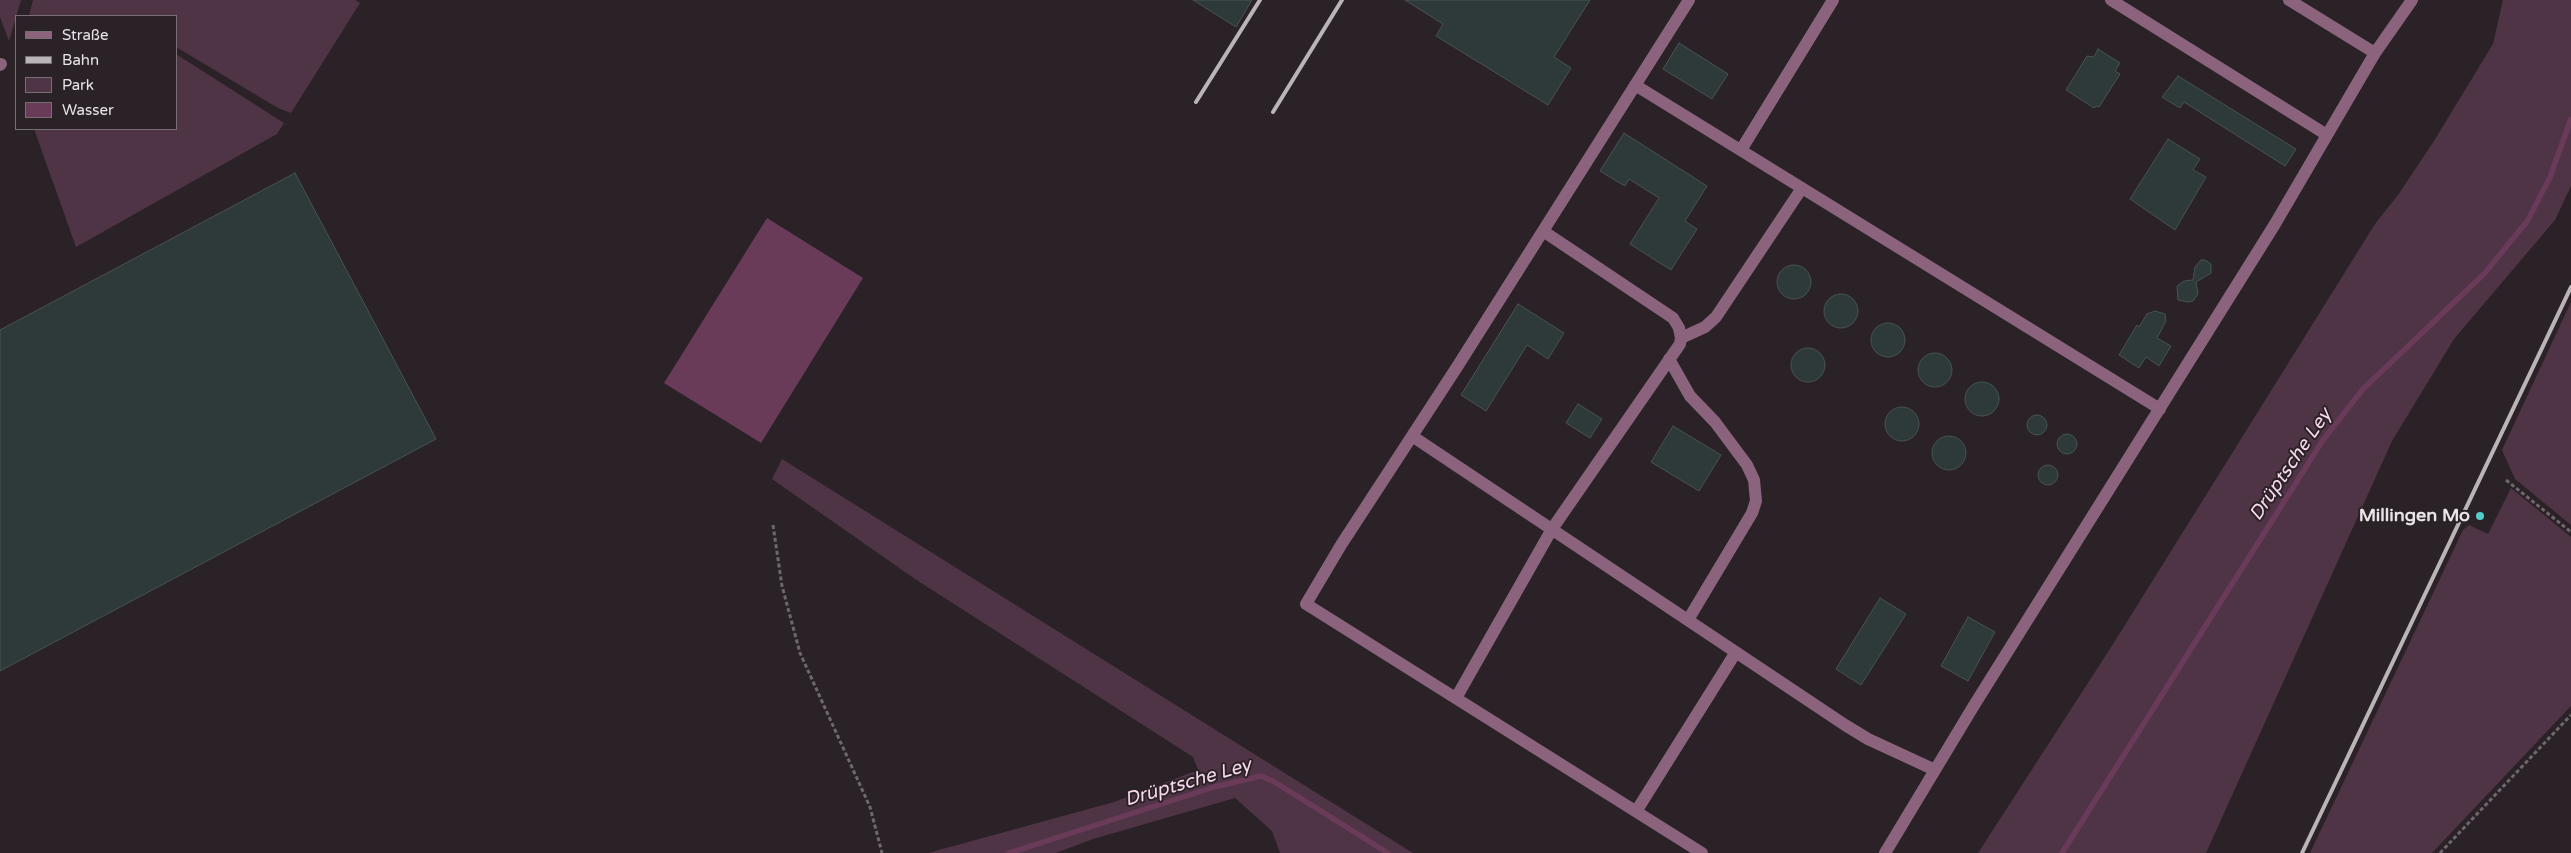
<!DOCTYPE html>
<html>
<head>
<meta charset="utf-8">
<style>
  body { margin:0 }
  #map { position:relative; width:2571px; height:853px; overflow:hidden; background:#2a2227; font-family:"Varela Round",sans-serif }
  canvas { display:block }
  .legend { position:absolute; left:15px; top:15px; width:162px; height:115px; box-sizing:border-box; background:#2a2227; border:1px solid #766f74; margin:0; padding:6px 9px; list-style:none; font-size:15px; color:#e9e3e7 }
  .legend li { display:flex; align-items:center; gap:10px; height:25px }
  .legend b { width:25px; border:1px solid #766f74 }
</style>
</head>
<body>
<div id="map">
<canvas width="2571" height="853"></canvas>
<ul class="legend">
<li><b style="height:6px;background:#8b637d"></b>Straße</li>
<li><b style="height:6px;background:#bab4b8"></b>Bahn</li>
<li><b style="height:14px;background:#4f3445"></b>Park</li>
<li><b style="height:14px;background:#693b59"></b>Wasser</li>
</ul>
</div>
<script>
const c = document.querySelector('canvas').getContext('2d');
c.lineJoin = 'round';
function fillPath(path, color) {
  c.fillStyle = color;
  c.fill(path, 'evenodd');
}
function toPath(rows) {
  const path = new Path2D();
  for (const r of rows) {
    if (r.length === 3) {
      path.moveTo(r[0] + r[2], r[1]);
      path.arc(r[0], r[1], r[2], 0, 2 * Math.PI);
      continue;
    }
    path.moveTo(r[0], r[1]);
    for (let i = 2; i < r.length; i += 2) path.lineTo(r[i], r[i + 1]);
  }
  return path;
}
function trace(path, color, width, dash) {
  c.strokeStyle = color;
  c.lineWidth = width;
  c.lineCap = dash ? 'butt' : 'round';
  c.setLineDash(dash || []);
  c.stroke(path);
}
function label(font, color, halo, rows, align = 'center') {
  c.font = font + ' "Varela Round",sans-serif';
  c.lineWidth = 4;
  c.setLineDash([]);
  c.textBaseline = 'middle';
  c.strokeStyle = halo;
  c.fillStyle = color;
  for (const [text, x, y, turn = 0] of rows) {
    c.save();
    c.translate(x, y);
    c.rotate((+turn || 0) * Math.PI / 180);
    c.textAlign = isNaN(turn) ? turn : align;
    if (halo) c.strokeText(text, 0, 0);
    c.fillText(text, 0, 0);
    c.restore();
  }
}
fillPath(toPath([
  [0,0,21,0,9,41,0,17],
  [33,0,355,0,360,3,291,113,278,108,176,47,176,16,29,16],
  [2503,0,2571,0,2571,186,2555,220,2454,339,2392,441,2206,853,1978,853,2115,641,2375,224,2398,195,2434,141,2493,44],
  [176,54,284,123,277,134,76,247,34,129,176,129],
  [2571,302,2571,525,2515,479,2502,450],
  [782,459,1275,767,1413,853,1280,853,1272,831,1235,798,1093,839,1056,853,928,853,1114,802,1198,770,1193,757,915,579,772,479],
  [2511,488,2571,537,2571,706,2432,853,2310,853,2463,530,2469,525,2488,534]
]), '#4f3445');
fillPath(toPath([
  [767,218,863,278,761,443,664,383]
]), '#693b59');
trace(toPath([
  [1009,853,1214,787,1261,776,1273,781,1388,853],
  [2062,853,2323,440,2363,389,2485,273,2528,220,2550,177,2571,119]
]), '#693b59', 5.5);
const building = toPath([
  [1193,0,1252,0,1236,27,1193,0],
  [1405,0,1590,0,1554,57,1571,68,1548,105,1436,36,1443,24,1405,0],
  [1679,43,1728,74,1712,99,1663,69,1679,43],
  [2098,49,2120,63,2115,71,2120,74,2099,107,2096,106,2094,108,2066,90,2087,56,2094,57,2098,49],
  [2178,76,2296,149,2285,166,2184,102,2180,108,2162,97,2178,76],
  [1624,133,1707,186,1685,221,1697,229,1671,270,1630,244,1659,198,1629,179,1625,186,1600,171,1624,133],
  [2168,139,2200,159,2193,170,2206,177,2175,230,2130,199,2168,139],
  [295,173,436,439,0,671,0,330,295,173],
  [2201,260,2205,260,2211,264,2211,273,2196,282,2198,294,2193,301,2188,302,2178,300,2177,286,2184,281,2193,280,2195,267,2201,260],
  [1794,282,17],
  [1841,311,17],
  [1518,304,1564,333,1548,359,1527,345,1486,411,1461,395,1518,304],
  [2155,311,2165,314,2166,321,2157,338,2171,346,2159,366,2146,357,2139,368,2119,355,2137,325,2139,327,2147,314,2155,311],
  [1888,340,17],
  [1808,365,17],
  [1935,370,17],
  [1982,399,17],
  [1578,404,1602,419,1590,438,1566,423,1578,404],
  [1902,424,17],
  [2037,425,10],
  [1673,426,1721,455,1699,491,1651,462,1673,426],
  [2067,444,10],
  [1949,453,17],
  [2048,475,10],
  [1880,598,1906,614,1861,685,1836,669,1880,598],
  [1968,617,1995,632,1968,681,1941,666,1968,617]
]);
fillPath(building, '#2e3a39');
trace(building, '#475352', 1);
trace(toPath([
  [2506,480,2571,532],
  [773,525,782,586,800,653,870,807,882,853],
  [2440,853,2571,715]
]), '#6e676b', 3, [4, 2.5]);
trace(toPath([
  [1689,0,1457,367,1341,545,1306,604,1702,853],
  [2111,0,2327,135],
  [2375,53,2412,0],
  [0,65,1,64],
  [1635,85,2160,409],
  [1741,150,1833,0],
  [1681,338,1705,327,1716,317,1802,188],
  [1669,359,1690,396,1715,422,1747,465,1754,480,1756,501,1752,513,1688,620],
  [1412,436,1845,725,1868,739,1935,770],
  [1456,698,1552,529,1680,344,1681,338,1679,328,1673,318,1543,231],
  [1637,810,1736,652],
  [1885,853,1973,707,2275,224,2375,53,2289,0]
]), '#8b637d', 12);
trace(toPath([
  [1196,102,1260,0],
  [1273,112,1342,0],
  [2302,853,2571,287]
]), '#bab4b8', 4);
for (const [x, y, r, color] of [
  [2480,516,5,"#53cdc9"]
]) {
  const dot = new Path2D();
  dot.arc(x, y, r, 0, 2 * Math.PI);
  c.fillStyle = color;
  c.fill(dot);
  trace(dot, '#2a2227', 2);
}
label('bold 18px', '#e9e3e7', '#2a2227', [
  ["Millingen Mo",2470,516]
], 'right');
label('italic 19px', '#f8d8ec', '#2a2227', [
  ["Drüptsche Ley",2291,465,-56],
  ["Drüptsche Ley",1188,783,-16]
]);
</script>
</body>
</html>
